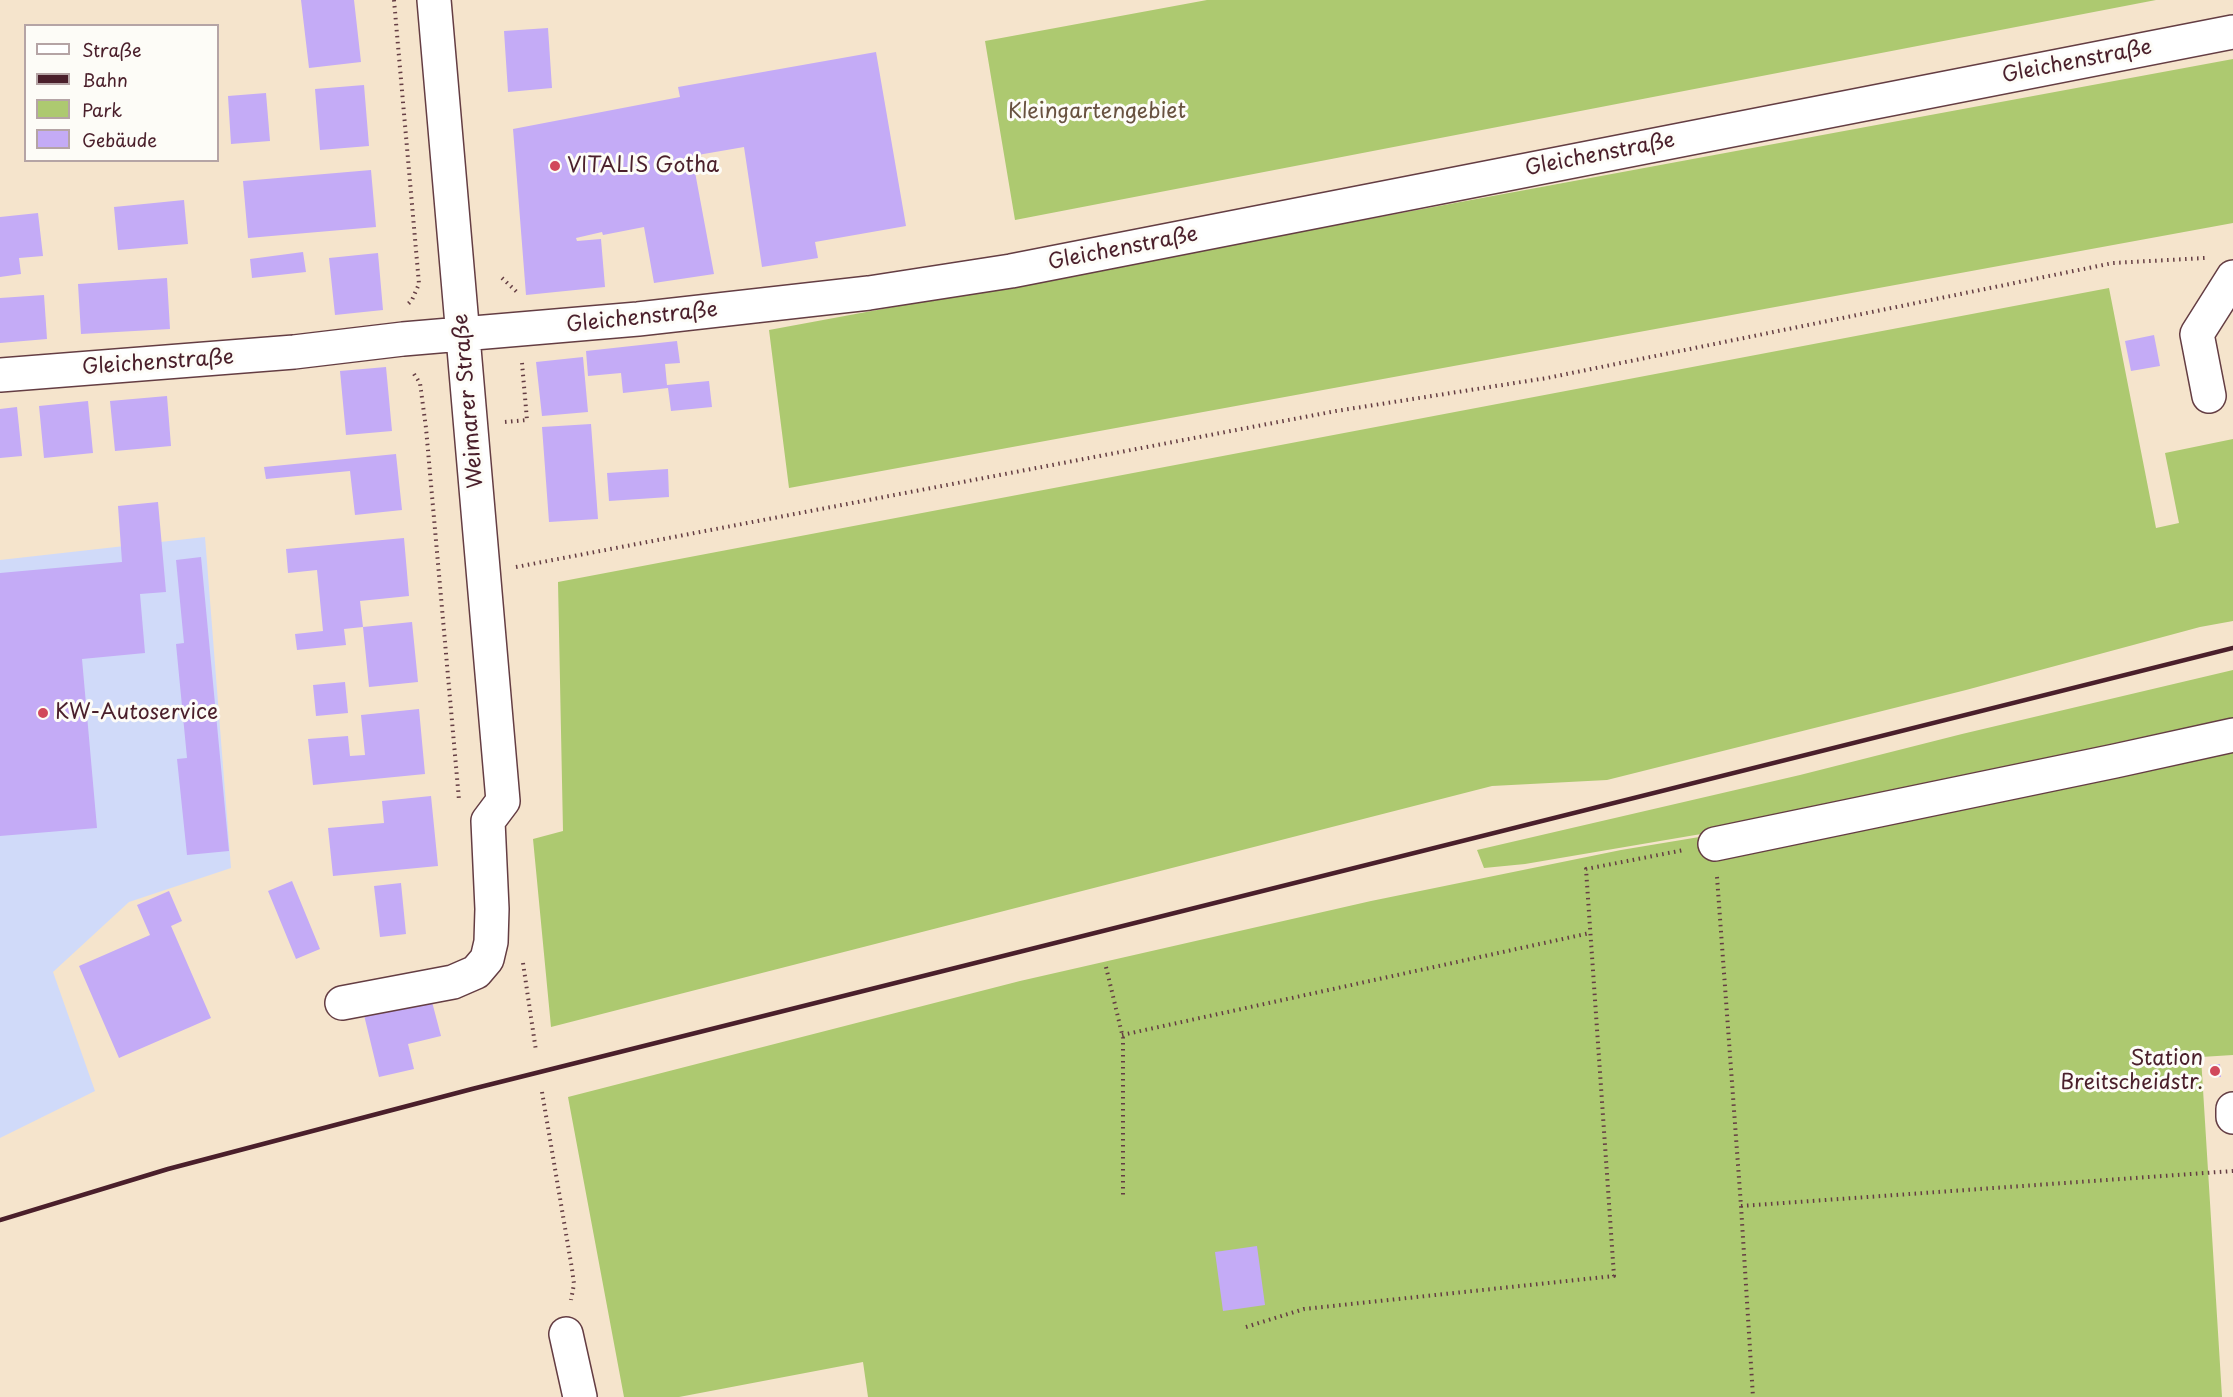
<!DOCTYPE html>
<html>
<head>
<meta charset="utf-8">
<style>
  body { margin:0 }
  #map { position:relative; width:2233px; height:1397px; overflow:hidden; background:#f5e4cc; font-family:"Playpen Sans",sans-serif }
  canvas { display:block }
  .legend { position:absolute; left:24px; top:24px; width:195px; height:138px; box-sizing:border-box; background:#fdfcf7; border:2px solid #b5a4a5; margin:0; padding:8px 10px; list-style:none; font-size:18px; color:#4a1f2b }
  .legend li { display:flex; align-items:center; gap:12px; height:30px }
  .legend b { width:30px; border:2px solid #b5a4a5 }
</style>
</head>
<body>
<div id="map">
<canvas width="2233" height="1397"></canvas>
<ul class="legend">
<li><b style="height:8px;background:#fff"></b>Straße</li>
<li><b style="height:8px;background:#4a1f2b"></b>Bahn</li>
<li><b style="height:16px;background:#adc970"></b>Park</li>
<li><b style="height:16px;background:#c4abf6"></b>Gebäude</li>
</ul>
</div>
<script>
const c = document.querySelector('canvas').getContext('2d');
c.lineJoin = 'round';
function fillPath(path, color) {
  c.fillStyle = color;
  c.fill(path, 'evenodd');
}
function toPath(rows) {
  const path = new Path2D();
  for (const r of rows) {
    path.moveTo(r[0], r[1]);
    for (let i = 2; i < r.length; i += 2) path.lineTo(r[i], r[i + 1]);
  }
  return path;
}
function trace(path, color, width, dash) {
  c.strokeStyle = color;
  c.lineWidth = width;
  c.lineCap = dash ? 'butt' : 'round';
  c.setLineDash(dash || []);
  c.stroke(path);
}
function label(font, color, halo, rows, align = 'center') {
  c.font = font + ' "Playpen Sans",sans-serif';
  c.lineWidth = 6;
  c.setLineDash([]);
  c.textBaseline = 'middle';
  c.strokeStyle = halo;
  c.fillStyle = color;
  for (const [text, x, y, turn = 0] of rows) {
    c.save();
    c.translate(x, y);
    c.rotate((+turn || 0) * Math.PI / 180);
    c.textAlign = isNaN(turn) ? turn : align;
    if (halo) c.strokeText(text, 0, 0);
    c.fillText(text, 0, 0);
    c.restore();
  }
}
fillPath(toPath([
  [205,537,231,868,129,902,53,972,95,1091,0,1138,0,560]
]), '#d0daf9');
fillPath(toPath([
  [1207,0,2156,0,1015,220,985,41],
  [2233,59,2233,223,789,488,769,330],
  [2109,288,2156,528,2179,523,2165,453,2233,439,2233,621,2200,627,1966,690,1607,780,1492,786,551,1027,533,839,563,831,558,582],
  [2233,670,2233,724,1848,809,1525,864,1484,868,1477,850,1800,775,1962,734],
  [2233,729,2233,1055,2201,1057,2222,1397,868,1397,863,1362,679,1397,624,1397,568,1097,1020,981,1371,901,1621,850,1832,815]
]), '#adc970');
fillPath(toPath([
  [301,0,354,0,361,62,309,68],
  [548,28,552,88,508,92,504,31],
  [876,52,906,226,815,242,818,258,762,267,744,147,692,156,714,274,654,283,644,227,603,235,602,232,576,238,577,241,601,239,605,287,526,295,513,129,680,97,678,87],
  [364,85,369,146,320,150,315,89],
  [266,93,270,141,231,144,228,96],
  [371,170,376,227,248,238,243,181],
  [184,200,188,244,118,250,114,207],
  [38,213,43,256,19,258,21,274,0,277,0,217],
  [303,252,306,272,252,278,250,259],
  [378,253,383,310,335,315,329,258],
  [167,278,170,329,81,334,78,284],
  [44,295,47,339,0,343,0,298],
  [2154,335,2160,366,2131,371,2125,341],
  [677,341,680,363,665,364,667,385,709,381,712,407,671,411,668,388,623,393,621,373,588,376,586,351],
  [583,357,588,412,542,416,536,362],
  [386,367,392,431,346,435,340,371],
  [167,396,171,446,115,451,110,401],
  [88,401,93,453,44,458,39,406],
  [17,407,22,456,0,458,0,409],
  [591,424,598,519,549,522,542,427],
  [396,454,402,510,355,515,350,471,266,479,264,467],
  [668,469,669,497,609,501,607,473],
  [158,502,166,592,140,594,145,653,82,659,97,828,0,836,0,573,122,562,118,506],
  [404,538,409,596,360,601,363,627,412,622,418,682,369,687,363,627,344,629,346,645,297,650,295,634,323,631,317,570,288,573,286,549],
  [201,557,229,851,187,855,177,759,187,758,176,644,184,643,176,560],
  [345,682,348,713,316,716,313,685],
  [419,709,425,774,313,785,308,739,348,736,350,756,365,755,361,715],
  [431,796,438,866,333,876,328,828,384,823,382,801],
  [292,881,320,949,296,959,268,891],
  [401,883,406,934,380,937,374,886],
  [169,891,182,921,171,926,211,1018,119,1058,79,966,150,935,137,905],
  [431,998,441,1036,408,1044,414,1069,379,1077,364,1015],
  [2220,1064,2221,1077,2211,1077,2210,1065],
  [1257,1246,1265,1305,1223,1311,1215,1252]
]), '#c4abf6');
const minor = toPath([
  [0,375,294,352,403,339,638,319,869,293,1011,271,2233,32],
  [2209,396,2197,334,2233,277],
  [1715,844,2115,761,2233,735],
  [342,1003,453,982,476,972,487,959,491,942,492,909,488,821,503,801,434,0],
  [2233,1109,2233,1117],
  [566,1334,580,1397]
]);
trace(minor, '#643d43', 36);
trace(toPath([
  [394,0,419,284,412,300,408,304],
  [502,278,519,294],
  [414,374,420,383,426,428,459,800],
  [505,422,527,420,522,363],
  [516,567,1336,411,1547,378,2113,263,2205,258],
  [1717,877,1741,1206,1753,1397],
  [523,963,536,1051],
  [1106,967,1123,1038,1123,1196],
  [1122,1035,1590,933],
  [542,1092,572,1269,574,1284,571,1300],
  [1741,1206,2233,1171],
  [1246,1327,1304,1309,1614,1276,1586,869,1684,850]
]), '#643d43', 4, [1.5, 4.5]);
trace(minor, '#fff', 33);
trace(toPath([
  [0,1220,168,1169,472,1089,2233,648]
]), '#4a1f2b', 4.5);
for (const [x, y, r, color] of [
  [555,166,6,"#d1495b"],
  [43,713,6,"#d1495b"],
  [2215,1071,6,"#d1495b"]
]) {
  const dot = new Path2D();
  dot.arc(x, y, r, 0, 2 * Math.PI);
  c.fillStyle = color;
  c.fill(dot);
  trace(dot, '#fdfcf7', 2);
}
label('21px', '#4a1f2b', '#fdfcf7', [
  ["Gleichenstraße",2077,62,-11],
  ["Gleichenstraße",1600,155,-11],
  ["Gleichenstraße",1123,249,-11],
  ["Gleichenstraße",642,318,-6],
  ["Gleichenstraße",158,363,-4],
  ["Weimarer Straße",469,401,-95]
]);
label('21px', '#685240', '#fdfcf7', [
  ["Kleingartengebiet",1097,112]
]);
label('21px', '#4a1f2b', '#fdfcf7', [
  ["VITALIS Gotha",567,166],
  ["KW-Autoservice",55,713],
  ["Station",2203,1059,"right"],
  ["Breitscheidstr.",2203,1083,"right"]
], 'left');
</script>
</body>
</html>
